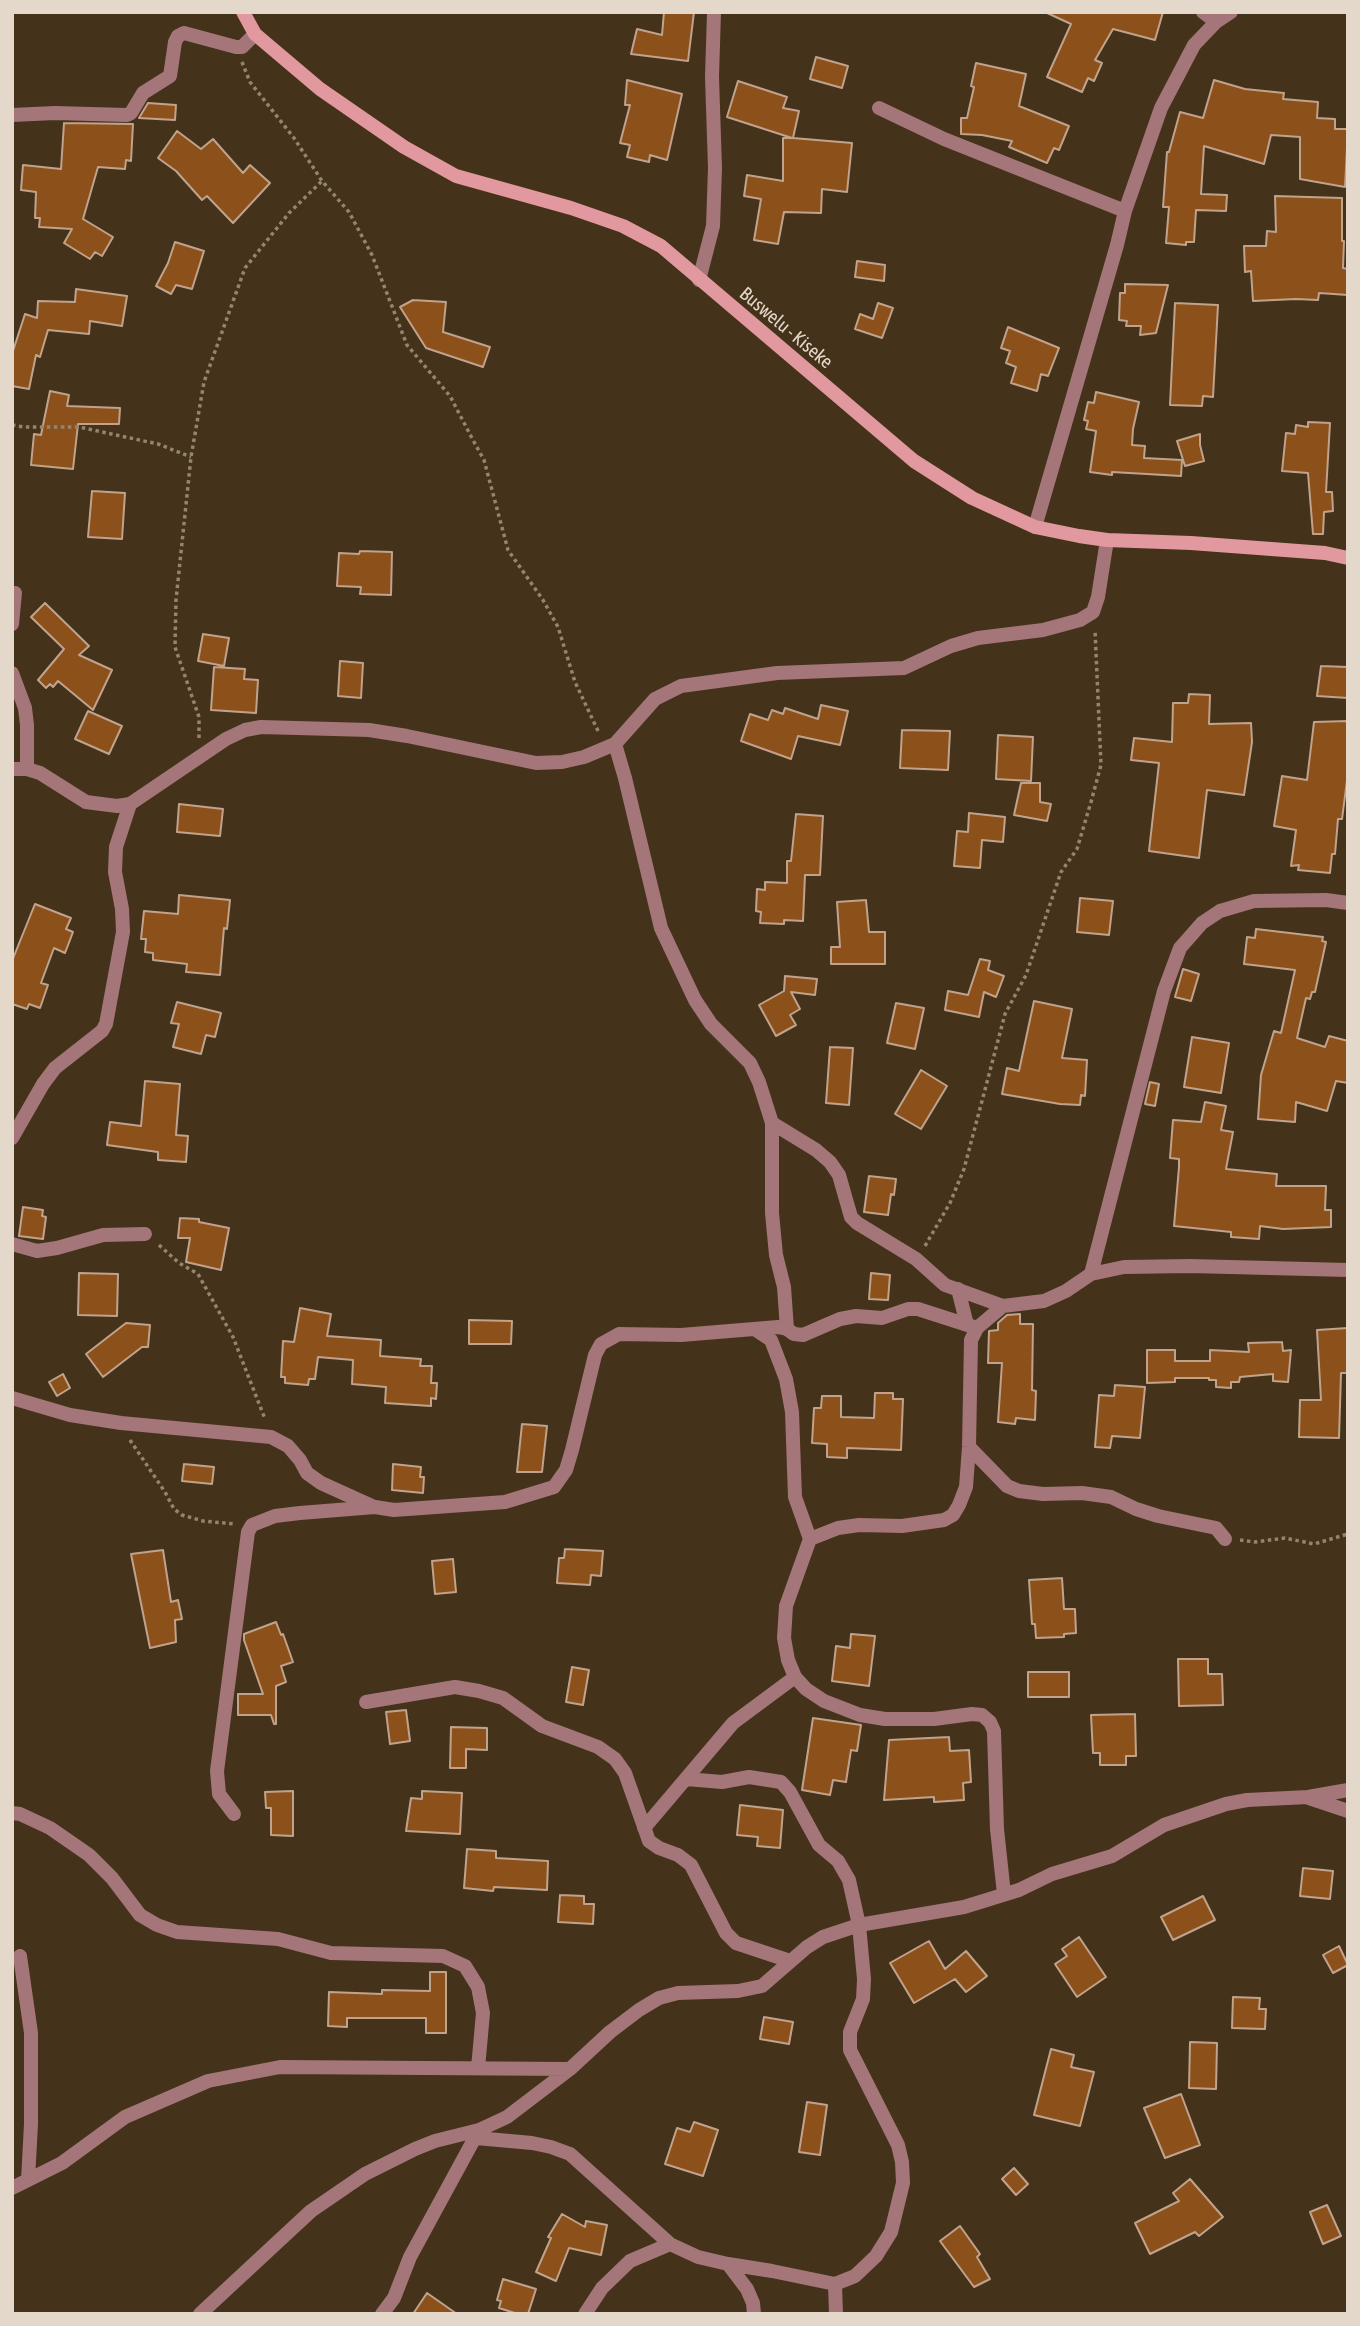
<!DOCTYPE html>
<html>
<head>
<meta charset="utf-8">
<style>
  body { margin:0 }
  #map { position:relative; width:1360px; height:2326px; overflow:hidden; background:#44321a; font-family:"Asap Condensed",sans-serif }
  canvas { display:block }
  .frame { position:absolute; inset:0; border:14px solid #e4d8ca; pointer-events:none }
</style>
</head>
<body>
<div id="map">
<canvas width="1360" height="2326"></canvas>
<div class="frame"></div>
</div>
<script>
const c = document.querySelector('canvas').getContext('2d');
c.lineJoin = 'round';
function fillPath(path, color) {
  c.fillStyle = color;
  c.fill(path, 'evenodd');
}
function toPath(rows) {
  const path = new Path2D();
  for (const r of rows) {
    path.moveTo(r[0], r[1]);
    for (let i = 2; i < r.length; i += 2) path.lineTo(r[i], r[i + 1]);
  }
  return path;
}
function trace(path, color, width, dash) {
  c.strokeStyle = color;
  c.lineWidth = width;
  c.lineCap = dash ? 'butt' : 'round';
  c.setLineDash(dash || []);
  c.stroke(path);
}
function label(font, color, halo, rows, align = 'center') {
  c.font = font + ' "Asap Condensed",sans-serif';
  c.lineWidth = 5;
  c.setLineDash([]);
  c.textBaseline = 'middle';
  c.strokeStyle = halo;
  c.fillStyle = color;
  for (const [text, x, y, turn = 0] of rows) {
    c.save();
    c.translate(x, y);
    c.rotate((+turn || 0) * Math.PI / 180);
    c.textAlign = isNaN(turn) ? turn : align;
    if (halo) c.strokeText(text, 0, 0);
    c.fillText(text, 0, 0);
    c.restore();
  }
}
const building = toPath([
  [664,12,694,12,688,61,631,54,637,29,662,35,664,12],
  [1045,12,1163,12,1155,40,1113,29,1095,60,1102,63,1094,81,1088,78,1082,92,1047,77,1071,24,1045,12],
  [816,57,848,66,842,88,810,79,816,57],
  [976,63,1026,74,1019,106,1069,126,1059,150,1054,148,1047,163,1009,147,1012,141,982,135,961,134,961,118,967,118,974,87,971,86,976,63],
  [627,80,682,94,667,160,650,155,649,162,627,157,630,145,620,143,630,105,625,105,627,80],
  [1214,80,1245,89,1284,93,1283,99,1318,102,1317,118,1335,119,1335,129,1348,129,1345,187,1300,179,1300,137,1271,135,1264,164,1204,146,1201,194,1227,195,1226,211,1196,210,1194,242,1186,242,1186,245,1166,243,1169,207,1163,207,1167,152,1169,152,1180,112,1203,118,1214,80],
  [738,81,787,97,783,108,799,111,793,138,852,143,847,192,822,189,821,213,784,212,778,244,754,240,761,199,744,196,747,175,783,181,783,138,792,138,727,117,738,81],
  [148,103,176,105,175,120,139,118,148,103],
  [64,123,133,124,131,161,126,160,125,169,98,167,83,219,113,237,102,256,95,252,90,259,64,243,72,229,39,227,40,218,35,218,36,192,21,190,23,165,61,169,64,123],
  [177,131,201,149,213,139,243,173,250,165,270,183,233,223,207,196,202,200,176,171,158,158,177,131],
  [1275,196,1342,198,1342,241,1344,241,1343,268,1348,269,1348,295,1319,293,1318,300,1296,299,1253,301,1251,271,1245,272,1244,246,1266,246,1267,231,1276,232,1275,196],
  [175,242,204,251,192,289,176,285,171,294,156,286,168,263,175,242],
  [857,261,885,265,884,281,855,277,857,261],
  [1125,284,1168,285,1156,333,1140,335,1141,326,1126,326,1127,321,1119,320,1120,293,1125,293,1125,284],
  [76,289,127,296,122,326,90,321,89,334,48,330,40,357,36,355,29,389,12,386,12,354,25,314,37,318,38,301,75,302,76,289],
  [413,300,446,302,443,332,490,347,483,367,426,348,400,307,413,300],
  [878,303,893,308,882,338,855,329,860,314,873,319,878,303],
  [1175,303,1218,305,1213,397,1203,396,1202,406,1170,405,1175,303],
  [1008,327,1059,348,1048,376,1041,374,1037,391,1011,383,1016,367,1006,363,1010,351,1001,348,1008,327],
  [50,391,69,395,67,406,120,408,119,424,78,424,73,469,31,465,34,434,41,435,50,391],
  [1096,392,1139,402,1133,429,1132,445,1145,446,1144,458,1182,460,1181,476,1112,472,1112,475,1090,472,1096,431,1086,429,1088,421,1084,420,1088,402,1094,403,1096,392],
  [1308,422,1330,423,1326,492,1332,492,1333,511,1324,512,1323,534,1313,534,1308,473,1282,471,1286,433,1295,434,1296,425,1308,427,1308,422],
  [1200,434,1200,445,1204,461,1185,466,1177,441,1200,434],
  [92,491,125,493,122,539,88,537,92,491],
  [360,551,392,552,391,595,360,594,361,587,337,586,339,553,359,554,360,551],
  [45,603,89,646,79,655,112,670,93,710,58,681,53,687,50,684,46,688,38,680,64,649,31,617,45,603],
  [203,634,229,638,224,666,198,661,203,634],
  [340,661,363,663,361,698,338,696,340,661],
  [1321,666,1348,667,1348,698,1317,696,1321,666],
  [214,667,245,669,244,679,258,680,256,713,211,710,214,667],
  [1189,694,1210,695,1209,724,1251,723,1252,742,1244,795,1207,790,1199,858,1149,851,1159,763,1131,760,1134,738,1172,742,1173,703,1188,703,1189,694],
  [821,705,848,711,840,745,798,736,791,759,741,741,750,714,768,720,772,710,783,714,785,708,818,719,821,705],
  [88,711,122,726,109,754,75,739,88,711],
  [1348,721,1348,773,1342,819,1338,819,1335,854,1332,854,1330,873,1298,870,1299,865,1291,866,1296,830,1274,826,1282,776,1307,780,1314,722,1348,721],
  [902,730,950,731,948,770,900,768,902,730],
  [998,735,1033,737,1031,781,996,779,998,735],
  [1021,783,1040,783,1040,802,1051,804,1047,821,1014,815,1021,783],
  [179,804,223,809,220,836,177,832,179,804],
  [969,813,1005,817,1003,842,982,840,980,868,954,866,957,831,968,832,969,813],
  [796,814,823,816,820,875,805,875,803,921,784,920,784,924,760,923,761,912,756,911,757,889,765,890,765,882,787,883,787,861,791,861,796,814],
  [179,895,230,900,227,929,224,928,220,975,186,972,187,964,153,960,153,953,145,952,146,939,141,939,144,911,178,914,179,895],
  [1080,898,1113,901,1109,935,1077,932,1080,898],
  [866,900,869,932,885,932,885,964,831,964,831,947,840,947,837,902,866,900],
  [35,904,71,918,66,929,73,932,65,953,54,948,41,983,48,985,40,1008,29,1004,27,1009,12,1004,12,961,35,904],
  [1256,929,1323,937,1322,941,1326,942,1315,992,1312,992,1310,999,1306,998,1297,1038,1325,1047,1329,1036,1348,1041,1348,1083,1336,1081,1327,1111,1296,1102,1295,1122,1258,1119,1261,1075,1274,1031,1281,1033,1295,970,1244,964,1247,937,1255,938,1256,929],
  [980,959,990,961,988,970,1004,976,996,997,984,992,979,1017,945,1010,948,991,968,995,980,959],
  [1183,969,1199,974,1191,1001,1175,997,1183,969],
  [785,976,817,979,815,995,791,992,800,1009,790,1015,796,1025,776,1036,759,1005,784,991,785,976],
  [1034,1001,1072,1009,1062,1058,1087,1060,1085,1096,1081,1095,1080,1105,1060,1104,1002,1094,1007,1068,1019,1071,1034,1001],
  [177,1002,221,1013,215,1037,206,1035,201,1054,173,1047,179,1024,171,1023,177,1002],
  [896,1003,924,1008,915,1049,887,1043,896,1003],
  [1192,1037,1229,1043,1221,1093,1184,1087,1192,1037],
  [830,1047,853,1048,849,1105,826,1103,830,1047],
  [921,1070,947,1086,921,1129,895,1114,921,1070],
  [145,1081,180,1084,176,1135,188,1136,186,1162,158,1160,158,1152,107,1145,110,1122,141,1126,145,1081],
  [1150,1082,1159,1084,1155,1106,1145,1104,1150,1082],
  [1205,1102,1226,1106,1221,1130,1233,1132,1226,1169,1277,1174,1276,1186,1326,1186,1325,1210,1331,1210,1331,1227,1283,1229,1260,1226,1259,1239,1231,1237,1231,1232,1174,1226,1179,1167,1179,1159,1170,1158,1173,1120,1201,1122,1205,1102],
  [869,1176,896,1179,894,1195,891,1194,888,1215,864,1212,869,1176],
  [23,1207,43,1210,42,1216,46,1217,43,1239,19,1236,23,1207],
  [180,1218,199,1219,199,1222,229,1228,221,1270,186,1262,190,1238,178,1238,180,1218],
  [79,1273,118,1274,117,1316,78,1315,79,1273],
  [871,1273,890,1275,888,1300,869,1299,871,1273],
  [300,1308,331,1314,327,1336,381,1340,380,1356,421,1359,420,1366,432,1366,431,1383,437,1383,436,1399,431,1398,431,1406,385,1403,386,1387,352,1384,353,1360,318,1357,315,1379,309,1379,308,1385,285,1383,285,1377,281,1377,283,1341,294,1342,300,1308],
  [1020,1314,1020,1324,1033,1324,1032,1390,1036,1391,1035,1420,1016,1418,1015,1424,998,1422,1002,1363,988,1363,989,1331,998,1330,998,1323,1007,1315,1020,1314],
  [469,1320,512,1321,511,1344,469,1344,469,1320],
  [126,1323,150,1325,148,1347,142,1347,103,1377,86,1354,126,1323],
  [1348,1328,1348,1373,1341,1373,1339,1438,1299,1437,1300,1400,1321,1400,1317,1330,1348,1328],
  [1282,1342,1283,1351,1291,1350,1288,1382,1273,1381,1273,1374,1240,1377,1239,1382,1231,1382,1231,1388,1216,1387,1216,1380,1209,1380,1209,1378,1175,1378,1175,1382,1147,1383,1147,1350,1175,1350,1175,1361,1210,1361,1210,1350,1249,1352,1248,1343,1282,1342],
  [63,1374,70,1388,57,1396,49,1382,63,1374],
  [1115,1385,1145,1387,1140,1438,1112,1436,1110,1448,1095,1447,1099,1395,1114,1396,1115,1385],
  [875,1393,893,1393,893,1399,903,1399,901,1450,847,1448,847,1458,827,1457,827,1444,812,1443,814,1408,821,1408,822,1396,841,1396,841,1417,874,1418,875,1393],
  [522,1424,547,1426,542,1472,517,1472,522,1424],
  [184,1464,214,1467,212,1484,182,1481,184,1464],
  [393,1464,421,1467,420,1477,424,1477,423,1493,392,1490,393,1464],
  [565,1549,603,1551,601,1576,591,1575,590,1585,557,1583,559,1558,564,1558,565,1549],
  [163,1550,171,1602,178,1600,182,1619,175,1620,176,1642,150,1648,131,1554,163,1550],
  [453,1559,456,1592,435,1594,432,1561,453,1559],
  [1062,1578,1064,1609,1075,1609,1076,1633,1064,1634,1064,1637,1036,1638,1035,1624,1032,1624,1029,1580,1062,1578],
  [276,1622,281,1635,283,1634,293,1662,281,1666,286,1682,276,1686,276,1724,274,1724,271,1715,238,1715,238,1694,263,1694,244,1640,244,1634,276,1622],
  [851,1634,875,1636,869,1686,832,1681,836,1646,850,1648,851,1634],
  [1178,1659,1208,1659,1208,1674,1222,1674,1223,1705,1179,1706,1178,1659],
  [572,1667,589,1670,583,1705,566,1702,572,1667],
  [1028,1672,1069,1672,1069,1697,1028,1697,1028,1672],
  [406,1710,410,1741,390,1744,386,1712,406,1710],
  [1135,1714,1136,1756,1126,1756,1126,1765,1100,1765,1100,1753,1093,1753,1091,1715,1135,1714],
  [813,1718,861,1725,857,1751,851,1750,846,1782,833,1780,830,1795,802,1790,813,1718],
  [451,1727,487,1728,487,1750,466,1749,466,1768,450,1768,451,1727],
  [949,1737,950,1751,969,1750,971,1782,963,1783,964,1800,934,1802,934,1797,884,1800,889,1740,949,1737],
  [293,1791,293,1836,271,1835,271,1808,266,1808,265,1792,293,1791],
  [422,1791,462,1793,460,1834,406,1831,411,1798,422,1799,422,1791],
  [740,1805,783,1810,780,1848,757,1846,758,1837,737,1835,740,1805],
  [467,1849,496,1851,496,1858,548,1861,547,1890,494,1887,493,1891,464,1888,467,1849],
  [1303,1868,1333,1871,1330,1899,1300,1896,1303,1868],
  [560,1895,584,1896,584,1904,594,1904,593,1924,558,1922,560,1895],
  [1203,1896,1215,1920,1173,1940,1161,1917,1203,1896],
  [1079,1937,1106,1977,1077,1997,1055,1964,1067,1956,1062,1949,1079,1937],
  [929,1941,945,1969,966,1951,987,1976,966,1992,955,1979,914,2003,890,1963,929,1941],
  [1339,1946,1348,1965,1333,1973,1323,1955,1339,1946],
  [430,1972,446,1972,446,2033,426,2033,426,2018,347,2018,347,2027,328,2026,329,1992,382,1994,382,1990,430,1991,430,1972],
  [1233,1997,1260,1998,1259,2009,1266,2009,1265,2029,1232,2028,1233,1997],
  [764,2017,793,2022,789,2044,760,2039,764,2017],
  [1190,2042,1217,2043,1216,2089,1189,2088,1190,2042],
  [1051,2049,1074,2055,1071,2067,1094,2072,1080,2126,1034,2115,1051,2049],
  [1181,2094,1200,2145,1165,2158,1144,2108,1181,2094],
  [807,2102,827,2105,820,2155,799,2152,807,2102],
  [694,2122,718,2130,703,2176,665,2164,677,2128,690,2132,694,2122],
  [1014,2168,1028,2184,1016,2195,1002,2179,1014,2168],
  [1190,2179,1223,2217,1199,2236,1195,2232,1150,2254,1135,2223,1179,2201,1173,2193,1190,2179],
  [1327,2205,1341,2236,1323,2244,1310,2212,1327,2205],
  [562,2214,585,2227,586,2221,607,2225,601,2255,569,2248,556,2281,536,2272,551,2238,548,2237,562,2214],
  [960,2226,980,2254,977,2257,990,2279,974,2287,940,2241,960,2226],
  [503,2279,536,2289,528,2314,518,2314,499,2308,501,2301,497,2300,503,2279],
  [427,2293,457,2314,413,2314,427,2293]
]);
fillPath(building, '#8c501a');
trace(building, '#c1a38d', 2);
trace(toPath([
  [242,62,250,82,294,138,322,181,349,212,372,255,407,345,450,396,473,440,484,460,508,550,543,600,558,627,575,682,599,733],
  [12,425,24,427,79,427,158,444,191,457],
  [199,738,199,717,175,647,176,600,191,457,204,382,245,268,289,213,322,181],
  [159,1245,179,1263,198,1274,233,1337,265,1419],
  [925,1246,950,1203,964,1169,1005,1014,1026,975,1061,872,1077,849,1091,802,1101,765,1095,630],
  [130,1440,165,1492,174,1509,182,1515,203,1521,235,1524],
  [1240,1540,1255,1542,1285,1538,1314,1544,1348,1534]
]), '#948572', 3.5, [3.5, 3.5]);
trace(toPath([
  [1203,12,1216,22],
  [879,108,944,139,1125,211],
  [12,115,55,113,127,115,131,113,143,93,170,76,175,42,178,36,184,33,236,47,242,47,255,34],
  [699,280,713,226,715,168,712,77,714,12],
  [1035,527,1117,245,1125,211,1161,108,1194,45,1216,22,1231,12],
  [12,624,15,593],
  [12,673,25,708,27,725,27,769],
  [615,744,625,778,661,928,695,1000,711,1024,750,1063,759,1082,772,1123,816,1150,830,1162,839,1175,851,1217,857,1223,916,1259,945,1285,1003,1306],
  [12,769,27,769,40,773,86,802,117,806,130,804,226,739,245,730,261,727,369,730,407,736,536,763,562,762,584,757,615,744,655,699,681,686,777,673,904,668,951,646,978,638,1043,630,1080,620,1093,612,1098,597,1107,540],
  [772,1123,772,1213,776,1255,784,1287,787,1329],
  [12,1138,43,1084,55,1068,102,1031,106,1024,123,932,122,909,115,872,116,847,130,804],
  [12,1244,37,1251,57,1248,103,1235,145,1234],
  [1091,1274,1124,1267,1190,1266,1348,1270],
  [958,1289,967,1325],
  [756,1330,771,1340,786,1379,792,1412,795,1497,810,1539],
  [12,1398,70,1415,121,1423,271,1437,288,1446,300,1460,307,1473,321,1483,374,1507],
  [969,1447,1007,1486,1019,1491,1043,1494,1082,1493,1111,1497,1136,1509,1158,1516,1216,1528,1225,1539],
  [366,1702,455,1687,479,1691,503,1698,542,1726,598,1747,615,1759,625,1773,649,1841,659,1848,678,1855,691,1865,726,1933,736,1943,790,1961],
  [1309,1798,1348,1811],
  [12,1813,20,1814,50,1828,89,1855,112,1878,140,1915,157,1925,177,1932,278,1939,331,1953,443,1956,465,1966,478,1987,483,2013,478,2068],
  [234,1814,219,1794,217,1771,248,1532,252,1525,275,1516,300,1513,375,1507,394,1510,505,1502,554,1487,566,1470,572,1450,595,1355,601,1344,619,1334,681,1335,778,1327,787,1329,794,1334,803,1335,840,1319,856,1316,882,1318,908,1309,918,1309,977,1328],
  [644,1828,733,1723,795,1677],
  [1004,1894,997,1829,994,1731,990,1722,982,1715,972,1714,934,1719,885,1719,860,1715,824,1701,806,1689,795,1677,788,1660,784,1638,786,1606,810,1539,838,1528,859,1525,902,1526,944,1520,953,1515,959,1505,966,1487,969,1447,971,1340,977,1328,1003,1306,1044,1301,1066,1291,1091,1274,1164,991,1180,948,1202,923,1220,911,1254,901,1326,900,1348,903],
  [20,1956,31,2033,31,2124,28,2180],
  [476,2138,532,2143,551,2147,570,2154,670,2244,698,2257,728,2264,772,2271,835,2284,855,2276,876,2256,891,2232,903,2183,902,2162,898,2145,850,2050,850,2032,863,1999,864,1979,859,1925,849,1880,838,1861,819,1845,790,1792,781,1782,749,1777,722,1782,686,1779],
  [12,2188,62,2163,125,2117,208,2081,280,2067,570,2069],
  [728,2264,747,2289,753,2303,754,2314],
  [835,2284,836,2314],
  [200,2314,311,2211,365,2174,415,2149,435,2141,479,2130,507,2117,570,2069,610,2032,639,2010,659,1998,678,1993,738,1991,762,1986,807,1947,823,1937,859,1925,964,1907,1019,1890,1052,1874,1112,1856,1164,1825,1226,1804,1247,1800,1308,1797,1348,1790],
  [382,2314,394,2298,410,2257,478,2132],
  [585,2314,602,2288,630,2261,670,2244]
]), '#a47579', 14);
trace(toPath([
  [243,12,255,34,320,89,404,147,456,176,571,208,623,226,661,246,914,461,972,498,1035,527,1079,536,1107,540,1191,543,1325,553,1348,558]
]), '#e1989e', 14);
label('19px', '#e4d8ca', '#44321a', [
  ["Buswelu - Kiseke",786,328,40]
]);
</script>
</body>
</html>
